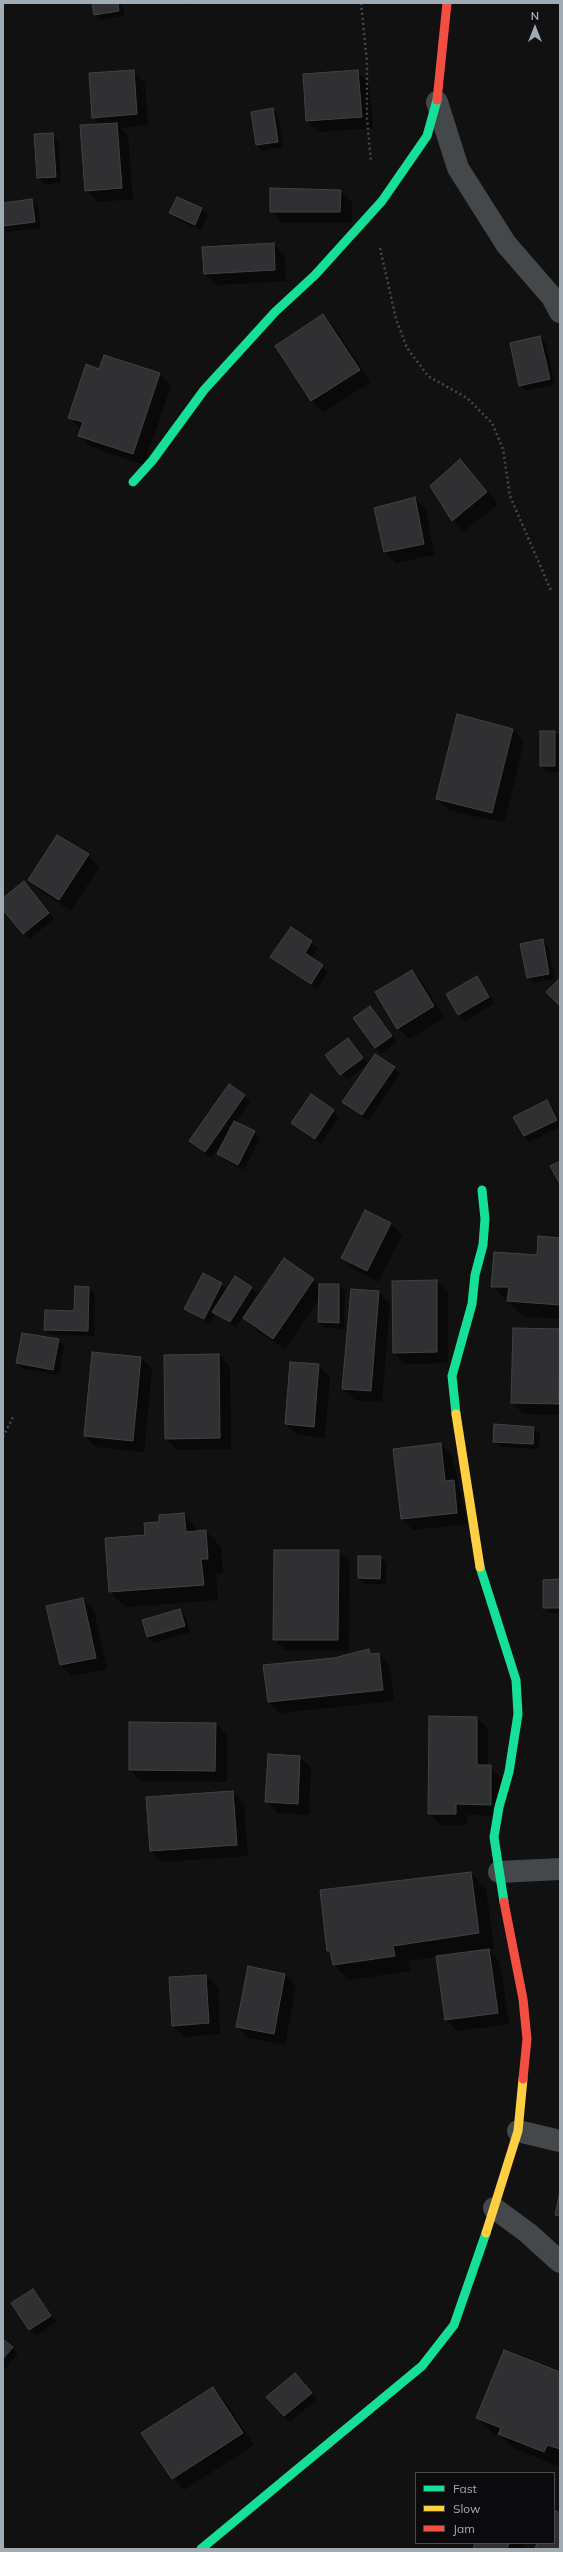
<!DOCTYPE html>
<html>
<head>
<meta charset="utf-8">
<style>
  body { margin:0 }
  #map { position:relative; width:563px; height:2552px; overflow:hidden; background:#111; font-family:Mulish,sans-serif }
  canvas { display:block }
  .frame { position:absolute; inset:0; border:4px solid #a0abb3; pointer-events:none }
  .legend { position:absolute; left:415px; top:2472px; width:140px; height:72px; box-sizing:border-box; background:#0b0b0d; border:1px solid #474b4f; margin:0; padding:5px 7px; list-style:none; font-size:12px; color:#a0abb3 }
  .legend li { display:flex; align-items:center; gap:8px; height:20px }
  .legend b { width:20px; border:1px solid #474b4f }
  .north { position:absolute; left:515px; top:8px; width:40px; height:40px; -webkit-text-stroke:3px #0b0b0d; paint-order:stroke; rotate:0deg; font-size:11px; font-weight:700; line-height:16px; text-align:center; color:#a0abb3 }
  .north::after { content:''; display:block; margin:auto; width:14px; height:18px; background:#a0abb3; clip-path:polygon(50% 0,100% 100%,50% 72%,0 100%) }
</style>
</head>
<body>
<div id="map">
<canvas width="563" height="2552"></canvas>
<div class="frame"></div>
<ul class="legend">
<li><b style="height:5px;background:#16e098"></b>Fast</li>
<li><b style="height:5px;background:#ffcf43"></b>Slow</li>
<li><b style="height:5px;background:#f24e42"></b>Jam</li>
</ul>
<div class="north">N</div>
</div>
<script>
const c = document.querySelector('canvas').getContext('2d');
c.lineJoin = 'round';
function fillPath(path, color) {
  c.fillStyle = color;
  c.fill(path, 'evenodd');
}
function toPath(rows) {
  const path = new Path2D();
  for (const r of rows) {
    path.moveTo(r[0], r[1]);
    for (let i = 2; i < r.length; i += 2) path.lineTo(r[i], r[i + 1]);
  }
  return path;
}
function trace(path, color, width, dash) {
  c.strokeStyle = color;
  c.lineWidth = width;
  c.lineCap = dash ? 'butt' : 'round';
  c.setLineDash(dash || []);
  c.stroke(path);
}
fillPath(toPath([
  [98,3,120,3,123,6,125,16,101,20,95,14],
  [179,3,206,3,206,4,181,5],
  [134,72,145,83,148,125,120,128,128,135,133,199,98,202,86,190,101,125,93,117],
  [358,72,369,83,373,128,318,132,307,120],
  [273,109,278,115,283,147,262,151,256,145],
  [52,134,58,140,61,183,44,184,38,178],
  [341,191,352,202,352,223,282,223,271,211],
  [177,198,202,209,208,215,201,230,176,219,170,213],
  [32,200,38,206,41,228,7,232,3,228,3,204],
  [274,244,285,256,286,281,217,285,205,274],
  [323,315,334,327,371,382,323,412,312,401,276,346],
  [540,337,546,343,555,384,526,391,520,385],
  [99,370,159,374,171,385,144,465,91,447,80,436,81,429,69,417],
  [460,460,498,504,464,531,453,520],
  [415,498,426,510,434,555,396,563,384,552],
  [457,716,513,730,524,741,504,823,448,810,437,798],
  [541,732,555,732,560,737,560,772,547,772,541,766],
  [88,855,99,867,71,911,41,891,30,880],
  [30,889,54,919,29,939,3,908,3,900],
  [291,928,318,948,311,958,328,972,317,989,272,957],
  [542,941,548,946,555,979,533,983,527,977],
  [412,971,423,983,444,1018,409,1039,398,1028],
  [477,977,495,1003,465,1021,447,995],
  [370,1007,397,1042,381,1054,375,1048],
  [348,1039,368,1064,347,1080,326,1055],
  [394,1068,400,1074,368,1121,344,1102],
  [244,1096,250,1102,235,1123,254,1132,260,1138,244,1170,224,1160,218,1154,225,1138,211,1158,190,1141],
  [547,1101,553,1107,560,1121,560,1127,530,1142,524,1136],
  [333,1111,339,1117,321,1144,292,1123],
  [365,1211,391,1224,402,1235,378,1282,354,1269,342,1258],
  [560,1239,560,1319,524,1317,492,1286],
  [314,1280,319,1285,339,1285,345,1290,344,1329,325,1328,319,1322,319,1299,285,1349,256,1330,244,1318],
  [436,1281,448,1292,448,1363,405,1364,394,1353],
  [221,1284,228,1290,251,1287,257,1293,236,1328,215,1313,210,1324,186,1308],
  [89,1288,95,1293,94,1336,51,1335,45,1329,75,1312],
  [352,1290,379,1292,390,1304,382,1402,355,1400,343,1388],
  [514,1329,560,1330,560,1415,523,1414,512,1402],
  [58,1340,64,1346,59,1375,23,1369,17,1363],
  [219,1355,230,1367,231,1449,177,1450,166,1439],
  [141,1358,152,1369,144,1452,96,1447,85,1436],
  [318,1365,330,1377,325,1438,297,1435,286,1424],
  [534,1428,540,1434,539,1449,500,1447,494,1441],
  [441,1444,452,1456,468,1524,413,1530,402,1519],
  [183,1514,199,1532,206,1531,221,1547,223,1574,216,1574,218,1600,125,1607,110,1592,147,1536,160,1523],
  [339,1551,350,1563,349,1651,286,1651,274,1639],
  [380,1557,386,1563,386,1584,365,1584,359,1578],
  [560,1580,560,1613,550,1613,544,1607],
  [82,1599,94,1610,107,1669,72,1676,61,1665,47,1606],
  [180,1610,186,1616,190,1632,154,1643,148,1637,144,1621],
  [369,1650,373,1655,379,1654,390,1666,394,1701,280,1713,268,1702,264,1666,334,1659],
  [430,1717,477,1718,488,1729,488,1766,502,1778,502,1816,467,1815,467,1825,440,1825,429,1813],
  [216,1724,227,1735,227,1782,141,1781,130,1770],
  [300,1757,311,1768,309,1815,278,1813,266,1801],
  [233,1792,244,1804,248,1856,163,1862,151,1851,147,1798],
  [471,1873,486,1889,494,1949,488,1949,500,1962,509,2024,457,2031,446,2020,437,1957,408,1961,410,1971,349,1980,334,1965,332,1955,328,1951],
  [249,1968,285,1974,296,1986,285,2045,248,2038,237,2026],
  [206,1976,218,1987,220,2034,184,2037,173,2025,170,1978],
  [33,2290,56,2322,36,2336,30,2330],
  [3,2340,18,2354,3,2371],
  [560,2373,560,2467,515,2449,502,2437,493,2433,477,2418],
  [301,2380,317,2399,290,2422,268,2397],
  [213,2388,224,2400,254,2445,184,2490,173,2479],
  [476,2543,525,2543,522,2549,474,2549]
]), '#0007');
const building = toPath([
  [92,3,118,3,119,11,94,15,92,3],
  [134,70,137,114,92,118,89,73,134,70],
  [358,70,362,117,306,121,303,74,358,70],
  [273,108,278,142,256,145,251,112,273,108],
  [117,123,122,188,85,191,80,125,117,123],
  [53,133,56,177,37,178,34,134,53,133],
  [270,188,341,190,340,212,270,212,270,188],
  [177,197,202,208,195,225,169,213,177,197],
  [32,199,35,222,3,226,3,203,32,199],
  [274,243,275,270,204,274,202,247,274,243],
  [323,314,360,370,311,401,275,346,323,314],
  [540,336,550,379,519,386,510,343,540,336],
  [104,355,160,373,133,454,78,436,83,422,68,418,86,364,99,369,104,355],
  [460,459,487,492,452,521,430,486,460,459],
  [415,497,424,544,384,552,374,508,415,497],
  [457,714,513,729,492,813,436,799,457,714],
  [540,731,555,731,555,766,540,766,540,731],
  [57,835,89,854,59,900,28,880,57,835],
  [24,881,49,913,23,934,3,910,3,898,24,881],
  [291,927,312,941,305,953,323,965,311,984,270,957,291,927],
  [543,939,549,974,527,978,520,944,543,939],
  [412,970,434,1006,397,1029,375,992,412,970],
  [477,976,489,997,458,1015,446,994,477,976],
  [560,978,560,1006,546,992,560,978],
  [370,1006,392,1036,375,1048,353,1018,370,1006],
  [348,1038,363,1058,340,1075,325,1055,348,1038],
  [375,1054,395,1067,362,1115,342,1102,375,1054],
  [229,1084,245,1095,205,1152,189,1141,229,1084],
  [311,1094,334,1110,315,1139,291,1123,311,1094],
  [547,1100,557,1120,524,1136,513,1117,547,1100],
  [234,1121,255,1131,238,1165,217,1154,234,1121],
  [560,1161,560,1184,550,1166,560,1161],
  [365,1210,391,1223,367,1271,341,1258,365,1210],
  [538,1236,560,1238,560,1305,507,1301,509,1287,491,1287,494,1252,537,1255,538,1236],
  [284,1258,314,1279,273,1339,243,1318,284,1258],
  [203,1273,222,1283,204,1319,184,1309,203,1273],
  [235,1276,252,1287,230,1322,212,1312,235,1276],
  [437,1280,437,1352,393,1353,392,1281,437,1280],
  [319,1284,339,1284,339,1323,318,1322,319,1284],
  [75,1286,89,1287,88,1331,44,1330,45,1310,74,1311,75,1286],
  [351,1289,379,1291,371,1391,342,1389,351,1289],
  [513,1328,560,1329,559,1404,511,1403,513,1328],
  [22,1333,59,1339,53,1370,16,1363,22,1333],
  [92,1352,141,1357,133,1441,84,1436,92,1352],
  [219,1354,220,1438,165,1439,164,1355,219,1354],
  [290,1362,319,1364,314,1427,285,1424,290,1362],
  [494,1424,534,1427,533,1444,493,1442,494,1424],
  [441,1443,445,1481,454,1480,457,1513,401,1519,393,1449,441,1443],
  [184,1513,186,1532,206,1530,208,1559,201,1559,204,1585,109,1592,105,1538,145,1535,144,1523,159,1522,159,1515,184,1513],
  [274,1550,339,1550,338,1640,273,1640,274,1550],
  [358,1556,381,1556,380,1579,358,1578,358,1556],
  [560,1579,560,1608,543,1608,543,1580,560,1579],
  [83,1598,96,1658,60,1665,46,1606,83,1598],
  [180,1609,185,1626,147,1637,142,1620,180,1609],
  [369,1649,370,1654,379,1653,383,1690,268,1702,263,1665,334,1658,369,1649],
  [429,1716,477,1717,477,1765,491,1765,491,1805,456,1804,456,1814,428,1814,429,1716],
  [129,1722,216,1723,215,1771,129,1770,129,1722],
  [268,1754,300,1756,298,1804,265,1802,268,1754],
  [233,1791,237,1845,150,1851,146,1797,233,1791],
  [471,1872,479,1933,393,1946,395,1956,333,1965,330,1951,327,1951,320,1890,471,1872],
  [489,1949,498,2013,445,2020,436,1956,489,1949],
  [248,1966,285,1974,274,2034,236,2027,248,1966],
  [206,1975,209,2023,172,2026,169,1977,206,1975],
  [559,2196,560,2196,560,2216,555,2215,559,2196],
  [33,2289,51,2316,29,2330,11,2303,33,2289],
  [3,2339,13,2347,3,2359,3,2339],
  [504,2350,560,2372,560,2449,547,2445,544,2452,498,2434,501,2428,476,2418,504,2350],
  [295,2373,312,2393,284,2416,266,2397,295,2373],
  [213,2387,243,2433,172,2479,141,2433,213,2387],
  [554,2510,560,2513,560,2549,535,2549,537,2543,554,2543,554,2510],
  [475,2543,509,2543,507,2549,473,2549,475,2543]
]);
fillPath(building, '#303032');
trace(building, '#3f4345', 1);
trace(toPath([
  [361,3,367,62,367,118,371,162],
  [380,248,396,319,407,348,428,376,467,398,492,423,503,449,510,496,552,593],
  [3,1437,14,1415]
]), '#46494c', 2.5, [2, 3]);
trace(toPath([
  [437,102,458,168,506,244,552,297,560,312],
  [499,1872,560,1869],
  [518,2131,560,2141],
  [494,2208,528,2233,560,2262]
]), '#45484a', 22);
trace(toPath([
  [133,482,152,461,204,390,275,312,315,275,382,201,427,136,437,100],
  [456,1414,452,1376,472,1304,475,1275,483,1245,485,1219,482,1190],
  [480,1567,516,1680,518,1714,509,1772,499,1807,494,1837,504,1902],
  [201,2549,422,2366,454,2325,486,2233]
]), '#16e098', 9);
trace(toPath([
  [456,1414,480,1567],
  [486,2233,518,2131,523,2079]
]), '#ffcf43', 9);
trace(toPath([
  [437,100,447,3],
  [504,1902,523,1999,527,2039,523,2079]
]), '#f24e42', 9);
</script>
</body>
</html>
